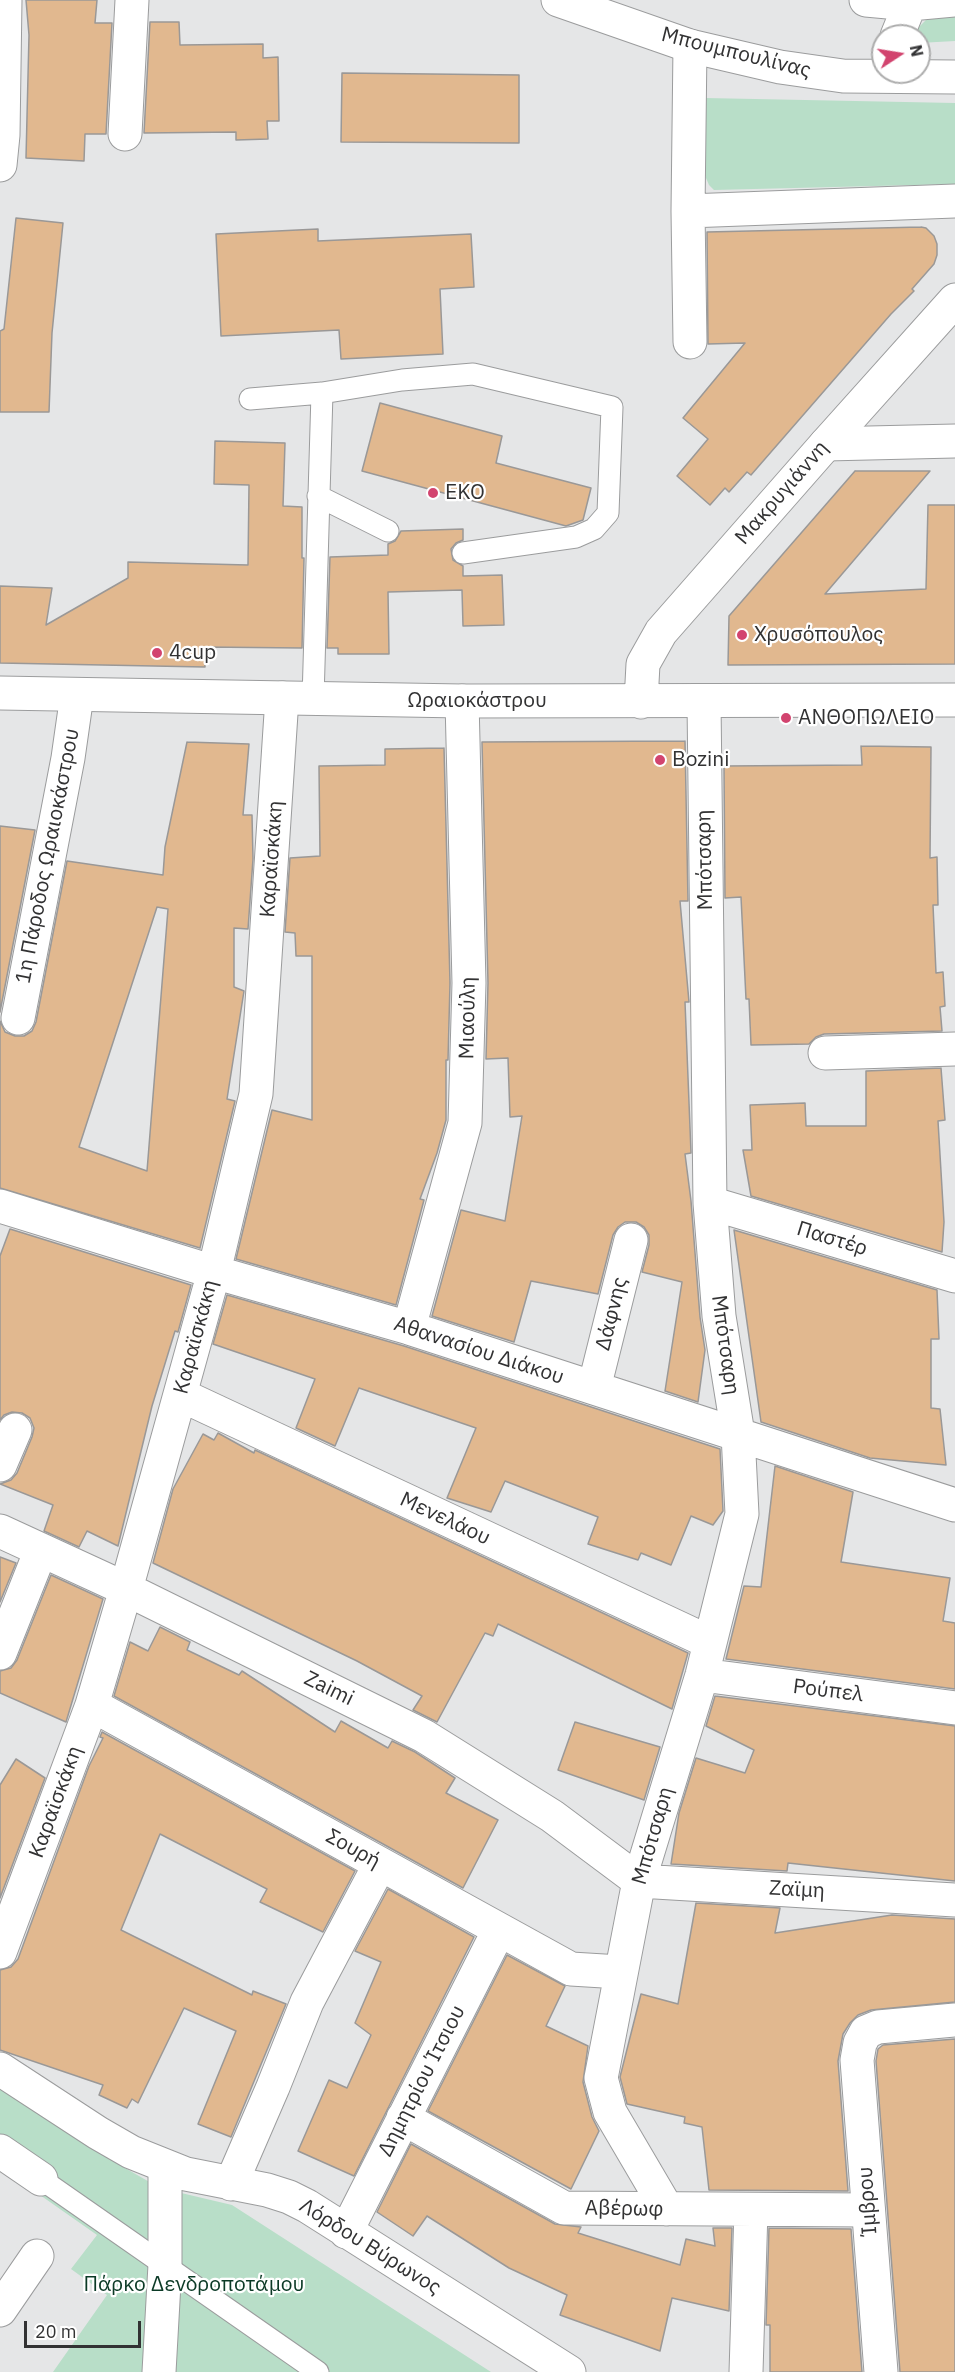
<!DOCTYPE html>
<html>
<head>
<meta charset="utf-8">
<style>
  body { margin:0 }
  #map { position:relative; width:955px; height:2372px; overflow:hidden; background:#e5e6e7; font-family:"IBM Plex Sans",sans-serif }
  canvas { display:block }
  .north { position:absolute; left:871px; top:24px; width:60px; height:60px; box-sizing:border-box; background:#fff; border:2px solid #adadad; border-radius:50%; rotate:78deg; font-size:16px; font-weight:700; line-height:24px; text-align:center; color:#323233 }
  .north::after { content:''; display:block; margin:auto; width:21px; height:27px; background:#d2446f; clip-path:polygon(50% 0,100% 100%,50% 72%,0 100%) }
  .scale { position:absolute; left:24px; top:2321px; width:117px; height:27px; box-sizing:border-box; border:3px solid #323233; border-top:0; padding-left:8px; font-size:18px; line-height:21px; white-space:nowrap; color:#323233; -webkit-text-stroke:4px #fff; paint-order:stroke }
</style>
</head>
<body>
<div id="map">
<canvas width="955" height="2372"></canvas>
<div class="north">N</div>
<div class="scale">20 m</div>
</div>
<script>
const c = document.querySelector('canvas').getContext('2d');
c.lineJoin = 'round';
function fillPath(path, color) {
  c.fillStyle = color;
  c.fill(path, 'evenodd');
}
function toPath(rows) {
  const path = new Path2D();
  for (const r of rows) {
    path.moveTo(r[0], r[1]);
    for (let i = 2; i < r.length; i += 2) path.lineTo(r[i], r[i + 1]);
  }
  return path;
}
function trace(path, color, width, dash) {
  c.strokeStyle = color;
  c.lineWidth = width;
  c.lineCap = dash ? 'butt' : 'round';
  c.setLineDash(dash || []);
  c.stroke(path);
}
function label(font, color, halo, rows, align = 'center') {
  c.font = font + ' "IBM Plex Sans",sans-serif';
  c.lineWidth = 4.5;
  c.setLineDash([]);
  c.textBaseline = 'middle';
  c.strokeStyle = halo;
  c.fillStyle = color;
  for (const [text, x, y, turn = 0] of rows) {
    c.save();
    c.translate(x, y);
    c.rotate((+turn || 0) * Math.PI / 180);
    c.textAlign = isNaN(turn) ? turn : align;
    if (halo) c.strokeText(text, 0, 0);
    c.fillText(text, 0, 0);
    c.restore();
  }
}
fillPath(toPath([
  [955,8,955,41,919,43,919,36,916,36,917,29,935,11],
  [705,98,955,103,955,184,714,190,709,185,703,171],
  [0,2087,125,2168,160,2188,232,2205,491,2372,53,2372,107,2295,71,2269,97,2235,0,2167]
]), '#b8dec8');
const building = toPath([
  [26,0,97,0,95,23,112,23,106,134,85,134,84,161,26,158,29,35,26,0],
  [150,22,179,22,180,45,263,44,263,58,278,57,279,121,267,121,268,139,236,140,236,132,144,133,150,22],
  [342,73,519,75,519,143,341,142,342,73],
  [16,218,63,223,52,333,49,412,0,412,0,331,4,329,16,218],
  [921,227,926,228,934,236,937,244,937,255,934,264,912,289,914,291,891,314,751,475,747,472,729,492,725,488,710,505,677,476,708,439,683,418,745,343,708,344,707,232,921,227],
  [318,229,318,241,471,234,474,287,440,289,443,354,341,359,339,330,221,336,216,234,318,229],
  [380,403,502,436,496,463,591,488,583,520,566,526,362,471,380,403],
  [215,441,285,443,283,506,302,507,302,558,304,558,302,648,205,647,205,667,0,663,0,586,52,588,46,625,128,578,128,562,248,565,249,485,214,484,215,441],
  [855,471,930,471,825,594,926,589,928,505,955,505,955,664,728,665,729,616,855,471],
  [463,529,463,540,456,543,451,549,453,560,463,566,463,576,502,575,504,625,463,626,462,590,388,592,389,654,338,654,338,648,327,648,330,557,388,555,388,544,395,541,401,531,463,529],
  [685,741,688,901,680,901,689,1002,685,1002,691,1153,685,1154,691,1201,700,1317,705,1350,698,1402,665,1391,682,1282,642,1272,649,1245,649,1235,644,1227,636,1222,625,1222,618,1227,613,1235,598,1294,531,1281,514,1342,432,1316,461,1210,505,1221,522,1116,510,1117,508,1058,486,1059,488,983,482,742,685,741],
  [187,742,249,744,243,815,252,815,253,859,248,929,234,928,234,987,244,991,227,1099,235,1101,200,1248,0,1188,0,1021,5,1032,15,1036,24,1036,32,1031,36,1022,67,861,163,875,165,847,187,742],
  [157,907,168,909,147,1171,79,1147,157,907],
  [861,746,931,747,930,858,937,857,938,905,933,905,936,973,943,972,945,1006,940,1007,942,1031,824,1034,816,1037,809,1044,751,1045,749,999,746,999,741,897,725,898,724,766,862,765,861,746],
  [444,748,450,983,448,1060,446,1060,446,1120,437,1153,420,1199,424,1200,396,1305,236,1259,272,1110,312,1120,312,956,296,956,295,933,285,932,290,858,320,856,319,766,385,765,385,749,444,748],
  [0,826,35,830,0,1012,0,826],
  [941,1068,945,1120,938,1121,944,1222,942,1252,751,1196,743,1150,752,1150,750,1105,805,1103,806,1126,866,1126,866,1071,941,1068],
  [10,1229,191,1285,178,1332,175,1331,152,1406,118,1546,87,1531,79,1547,44,1531,53,1505,0,1484,11,1480,17,1473,32,1437,34,1428,30,1418,22,1413,12,1412,4,1415,0,1420,0,1256,10,1229],
  [734,1230,937,1290,939,1339,931,1339,931,1408,940,1409,946,1465,870,1458,761,1422,734,1230],
  [227,1295,404,1346,720,1449,723,1511,713,1525,691,1516,671,1565,641,1553,638,1560,588,1544,598,1517,505,1481,491,1512,447,1498,476,1428,359,1388,335,1446,296,1428,315,1379,213,1344,227,1295],
  [218,1433,254,1453,255,1450,688,1653,672,1709,498,1624,493,1636,485,1633,437,1722,413,1710,422,1696,357,1661,153,1563,173,1489,203,1434,214,1440,218,1433],
  [775,1466,853,1492,841,1562,950,1578,943,1621,955,1623,955,1689,726,1659,744,1586,761,1587,775,1466],
  [0,1557,16,1563,0,1602,0,1557],
  [51,1575,103,1599,66,1722,0,1693,0,1671,11,1668,17,1660,51,1575],
  [160,1627,190,1642,187,1650,239,1675,242,1671,335,1732,341,1721,388,1748,392,1741,415,1752,455,1778,446,1793,498,1820,463,1888,114,1696,130,1642,148,1651,160,1627],
  [715,1696,955,1726,955,1881,788,1863,787,1871,671,1864,679,1813,696,1758,745,1773,754,1750,706,1726,715,1696],
  [575,1722,660,1747,644,1800,558,1770,575,1722],
  [102,1732,355,1871,323,1932,260,1902,267,1889,160,1834,121,1930,252,1995,253,1991,286,2004,231,2137,198,2124,236,2031,184,2008,138,2103,132,2099,127,2108,99,2095,103,2085,0,2050,0,1970,11,1967,18,1959,89,1766,103,1738,100,1737,102,1732],
  [16,1759,45,1778,0,1898,0,1785,16,1759],
  [388,1889,474,1937,354,2176,298,2151,329,2080,347,2088,371,2035,355,2023,381,1962,355,1951,388,1889],
  [696,1903,780,1908,775,1933,892,1915,955,1919,955,2002,871,2010,858,2015,850,2023,843,2034,838,2061,848,2191,709,2190,702,2127,684,2123,685,2117,627,2104,620,2077,641,1994,678,2004,696,1903],
  [507,1955,565,1986,546,2026,588,2046,583,2082,592,2117,599,2131,571,2189,428,2111,507,1955],
  [955,2039,955,2372,900,2372,876,2061,878,2049,883,2045,955,2039],
  [411,2144,555,2224,581,2227,578,2233,680,2265,686,2239,715,2246,713,2228,732,2228,729,2311,672,2298,660,2351,560,2315,567,2295,509,2268,427,2216,413,2236,377,2212,411,2144],
  [769,2228,851,2229,862,2372,770,2372,770,2325,766,2325,769,2228]
]);
fillPath(building, '#e1b88f');
trace(building, '#9a9897', 1.5);
const lane = toPath([
  [250,399,322,393,402,380,473,374,612,407,608,513,594,529,576,537,463,553],
  [318,496,388,531],
  [313,699,322,393],
  [41,2179,318,2372]
]);
const street = toPath([
  [866,0,910,4,955,0],
  [897,36,910,4],
  [125,134,132,0],
  [0,165,3,135,5,0],
  [688,211,955,201],
  [690,342,688,211,690,46],
  [826,444,955,441],
  [18,1018,68,758,77,695],
  [825,1053,955,1049],
  [710,1203,955,1276],
  [0,1206,214,1272,409,1328,955,1505],
  [409,1328,465,1123,469,983,462,701],
  [594,1388,631,1240],
  [181,1395,709,1642],
  [0,1465,15,1430],
  [0,1531,126,1589,424,1736,552,1816,639,1881],
  [0,1653,41,1550],
  [702,1675,955,1708],
  [92,1705,571,1969,620,1972],
  [639,1881,955,1900],
  [0,1952,92,1705,126,1589,214,1272,256,1094,282,698],
  [0,2069,98,2133,131,2152,186,2174,267,2190,289,2197,307,2206,569,2372],
  [403,2118,564,2208,868,2210],
  [0,2151,41,2179],
  [231,2184,273,2087,307,2002,380,1864],
  [667,2209,610,2112,601,2078,639,1881,702,1675,742,1514,738,1434,719,1316,710,1203,704,702],
  [346,2232,499,1930],
  [0,2310,37,2256],
  [159,2372,165,2265,165,2167],
  [746,2372,751,2210]
]);
const secondary = toPath([
  [558,0,690,46,780,67,843,76,955,77],
  [0,693,462,701,955,700],
  [641,702,643,664,661,632,826,444,955,300],
  [881,2372,857,2060,860,2043,866,2032,878,2027,955,2020]
]);
trace(lane, '#9b9c9d', 23);
trace(street, '#9b9c9d', 35);
trace(secondary, '#9b9c9d', 35);
trace(lane, '#fff', 21);
trace(street, '#fff', 33);
trace(secondary, '#fff', 33);
for (const [x, y, r, color] of [
  [433,493,6,"#d2446f"],
  [742,635,6,"#d2446f"],
  [157,653,6,"#d2446f"],
  [786,718,6,"#d2446f"],
  [660,760,6,"#d2446f"]
]) {
  const dot = new Path2D();
  dot.arc(x, y, r, 0, 2 * Math.PI);
  c.fillStyle = color;
  c.fill(dot);
  trace(dot, '#fff', 2);
}
label('21px', '#323233', '#fff', [
  ["Μπουμπουλίνας",736,53,14],
  ["Μακρυγιάννη",782,493,-49],
  ["Ωραιοκάστρου",477,701],
  ["1η Πάροδος Ωραιοκάστρου",48,856,-79],
  ["Καραϊσκάκη",272,859,-86],
  ["Μπότσαρη",705,860,-91],
  ["Μιαούλη",468,1018,-89],
  ["Παστέρ",832,1239,17],
  ["Δάφνης",612,1314,-76],
  ["Καραϊσκάκη",196,1337,-75],
  ["Μπότσαρη",725,1345,82],
  ["Αθανασίου Διάκου",479,1351,18],
  ["Μενελάου",445,1519,25],
  ["Zaimi",329,1689,26],
  ["Ρούπελ",828,1691,7],
  ["Καραϊσκάκη",56,1802,-70],
  ["Μπότσαρη",653,1836,-74],
  ["Σουρή",353,1849,29],
  ["Ζαϊμη",797,1890,3],
  ["Δημητρίου Ίτσιου",422,2081,-63],
  ["Ίμβρου",868,2201,-94],
  ["Αβέρωφ",624,2209,1],
  ["Λόρδου Βύρωνος",370,2247,32]
]);
label('21px', '#323233', '#fff', [
  ["EKO",445,493],
  ["Χρυσόπουλος",754,635],
  ["4cup",169,653],
  ["ΑΝΘΟΠΩΛΕΙΟ",798,718],
  ["Bozini",672,760]
], 'left');
label('21px', '#0b3a26', '#fff', [
  ["Πάρκο Δενδροποτάμου",194,2285]
]);
</script>
</body>
</html>
